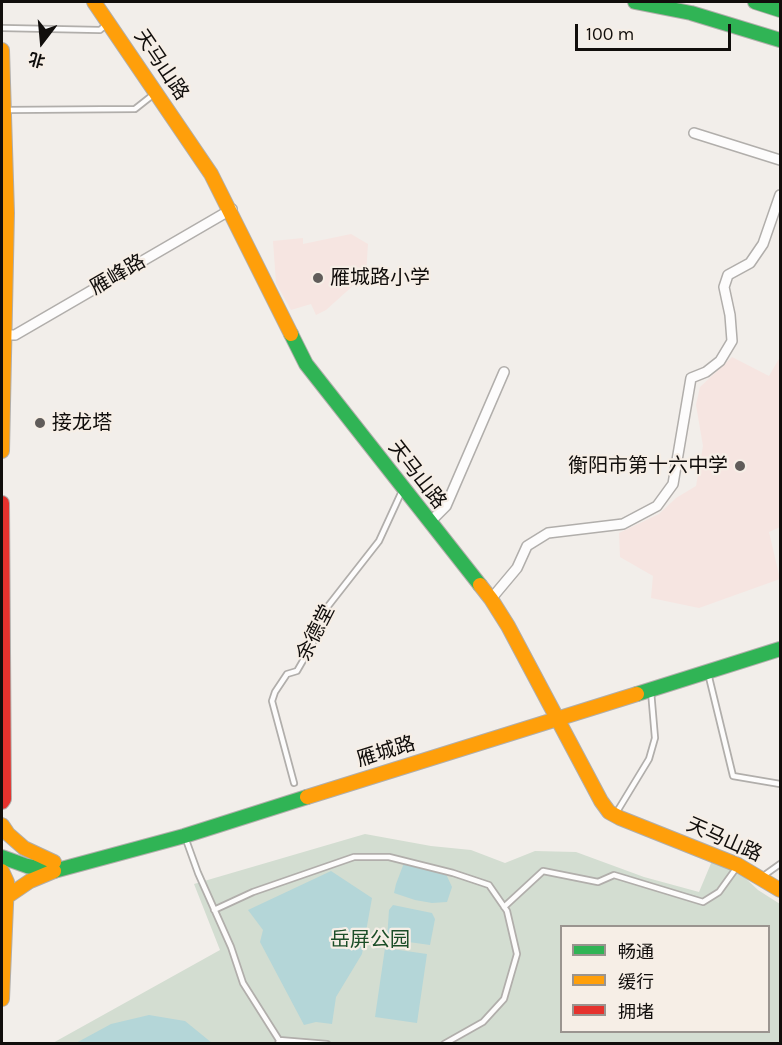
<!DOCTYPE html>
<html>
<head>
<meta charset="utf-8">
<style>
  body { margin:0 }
  #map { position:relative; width:782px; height:1045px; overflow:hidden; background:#f2eeea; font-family:Karla,"Noto Sans SC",sans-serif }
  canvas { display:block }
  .frame { position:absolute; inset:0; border:3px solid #110e0c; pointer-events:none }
  .legend { position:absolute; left:560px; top:925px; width:210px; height:108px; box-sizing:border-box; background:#f6eee6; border:2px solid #9a948f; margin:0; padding:8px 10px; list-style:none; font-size:18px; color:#110e0c }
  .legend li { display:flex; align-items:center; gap:12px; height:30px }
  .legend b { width:30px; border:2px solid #9a948f }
  .north { position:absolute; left:12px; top:12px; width:60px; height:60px; -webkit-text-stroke:4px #f6eee6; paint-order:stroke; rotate:196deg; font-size:16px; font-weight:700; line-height:24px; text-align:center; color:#110e0c }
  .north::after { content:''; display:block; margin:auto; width:21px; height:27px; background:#110e0c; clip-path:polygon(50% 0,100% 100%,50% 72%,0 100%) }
  .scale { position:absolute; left:575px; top:24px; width:156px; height:27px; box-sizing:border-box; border:3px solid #110e0c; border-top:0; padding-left:8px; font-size:18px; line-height:21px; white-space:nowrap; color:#110e0c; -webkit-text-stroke:4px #f6eee6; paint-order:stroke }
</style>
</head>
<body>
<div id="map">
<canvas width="782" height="1045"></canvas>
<div class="frame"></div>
<ul class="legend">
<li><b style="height:8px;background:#30b455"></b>畅通</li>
<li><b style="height:8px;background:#ff9f0a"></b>缓行</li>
<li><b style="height:8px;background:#e5322d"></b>拥堵</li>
</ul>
<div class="north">北</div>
<div class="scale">100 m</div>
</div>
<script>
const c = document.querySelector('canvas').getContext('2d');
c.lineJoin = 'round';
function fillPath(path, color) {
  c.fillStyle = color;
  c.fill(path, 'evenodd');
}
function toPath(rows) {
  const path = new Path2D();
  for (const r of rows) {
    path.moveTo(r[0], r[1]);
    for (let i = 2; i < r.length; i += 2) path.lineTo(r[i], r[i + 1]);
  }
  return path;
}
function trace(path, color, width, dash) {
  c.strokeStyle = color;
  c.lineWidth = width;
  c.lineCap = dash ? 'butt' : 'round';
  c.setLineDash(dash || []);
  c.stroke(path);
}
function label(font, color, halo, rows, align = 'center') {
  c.font = font + ' Karla,"Noto Sans SC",sans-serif';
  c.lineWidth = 4.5;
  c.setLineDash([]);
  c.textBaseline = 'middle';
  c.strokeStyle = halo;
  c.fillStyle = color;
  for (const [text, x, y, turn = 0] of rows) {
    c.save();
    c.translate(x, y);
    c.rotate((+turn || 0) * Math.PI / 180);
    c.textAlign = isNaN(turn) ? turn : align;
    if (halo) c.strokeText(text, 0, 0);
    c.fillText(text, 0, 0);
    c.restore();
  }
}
fillPath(toPath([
  [351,234,368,244,366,274,326,310,316,315,311,304,291,310,276,283,273,241,303,238,303,244],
  [732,357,769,376,780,357,780,527,769,532,780,579,699,608,651,598,653,576,620,557,619,533,659,514,676,498,696,486,703,446,696,405,700,387]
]), '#f6e5e1');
fillPath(toPath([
  [365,834,431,846,471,850,505,863,535,851,576,852,644,877,699,892,712,861,741,874,758,890,780,904,780,1043,51,1044,220,950,194,884],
  [562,926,768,926,768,1032,562,1032]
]), '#d3ddd1');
fillPath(toPath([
  [404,863,446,874,452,887,447,902,432,903,415,900,394,893,396,884],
  [331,871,372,898,362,954,336,997,332,1024,316,1022,304,1025,260,942,263,930,248,910],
  [393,905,432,913,435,919,430,945,387,939,389,910],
  [385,948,427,954,417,1023,375,1017],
  [149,1015,185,1021,212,1043,76,1043,111,1024]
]), '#b4d6d8');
const lane = toPath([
  [2,28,100,30,108,23],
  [6,110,135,109,154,94],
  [708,673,733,776,780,784],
  [294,783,272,701,275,692,287,674,297,671,312,645,325,610,379,541,402,491],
  [618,810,649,759,655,738,651,691],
  [185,837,198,873,231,947,243,983,279,1040,278,1044],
  [766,874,780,864],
  [504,907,543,871,598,882,614,875,703,902,719,892,737,867],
  [214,910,253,892,354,857,389,857,453,873,489,885,507,911,517,954,504,999,483,1022,444,1044],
  [279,1040,327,1044]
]);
const street = toPath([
  [694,133,780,160],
  [2,335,15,335,232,209],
  [433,519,446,506,504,372],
  [491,599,517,568,527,546,548,533,623,524,657,506,673,484,691,378,706,372,720,361,732,341,730,315,724,287,728,275,750,263,763,244,780,195]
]);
const fast = toPath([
  [635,2,691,13,780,40],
  [755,2,780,10],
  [291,334,306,364,480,585],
  [637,694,780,649],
  [2,857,27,866,54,871,184,836,307,797]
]);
const slow = toPath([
  [94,2,211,174,291,334],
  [2,50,7,213,2,451],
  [480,585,491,599,508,626,601,801,609,812,620,818,738,865,780,890],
  [307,797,637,694],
  [2,825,8,834,24,848,54,862],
  [2,871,7,882,2,999],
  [2,904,8,896,30,881,54,871]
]);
const jam = toPath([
  [2,503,4,799,2,802]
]);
trace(lane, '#b1aeab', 8);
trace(street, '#b1aeab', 12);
trace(fast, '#b1aeab', 16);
trace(slow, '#b1aeab', 16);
trace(jam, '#b1aeab', 16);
trace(lane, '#fdfcfc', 4.5);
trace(street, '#fdfcfc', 9);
trace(fast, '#30b455', 14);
trace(slow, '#ff9f0a', 14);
trace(jam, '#e5322d', 14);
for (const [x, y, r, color] of [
  [318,278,6,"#605c5a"],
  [40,423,6,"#605c5a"],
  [740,466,6,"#605c5a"]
]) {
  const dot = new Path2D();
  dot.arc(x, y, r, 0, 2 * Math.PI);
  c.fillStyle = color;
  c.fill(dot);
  trace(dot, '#f6eee6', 2);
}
label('20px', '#110e0c', '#f6eee6', [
  ["天马山路",161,65,56],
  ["雁峰路",118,275,-30],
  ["天马山路",417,475,52],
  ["余德堂",316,633,-63],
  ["雁城路",386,752,-17],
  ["天马山路",724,840,24]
]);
label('20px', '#110e0c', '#f6eee6', [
  ["雁城路小学",330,278],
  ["接龙塔",52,423],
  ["衡阳市第十六中学",728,466,"right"]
], 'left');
label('20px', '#1c4e28', '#f6eee6', [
  ["岳屏公园",370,940]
]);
</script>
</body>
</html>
